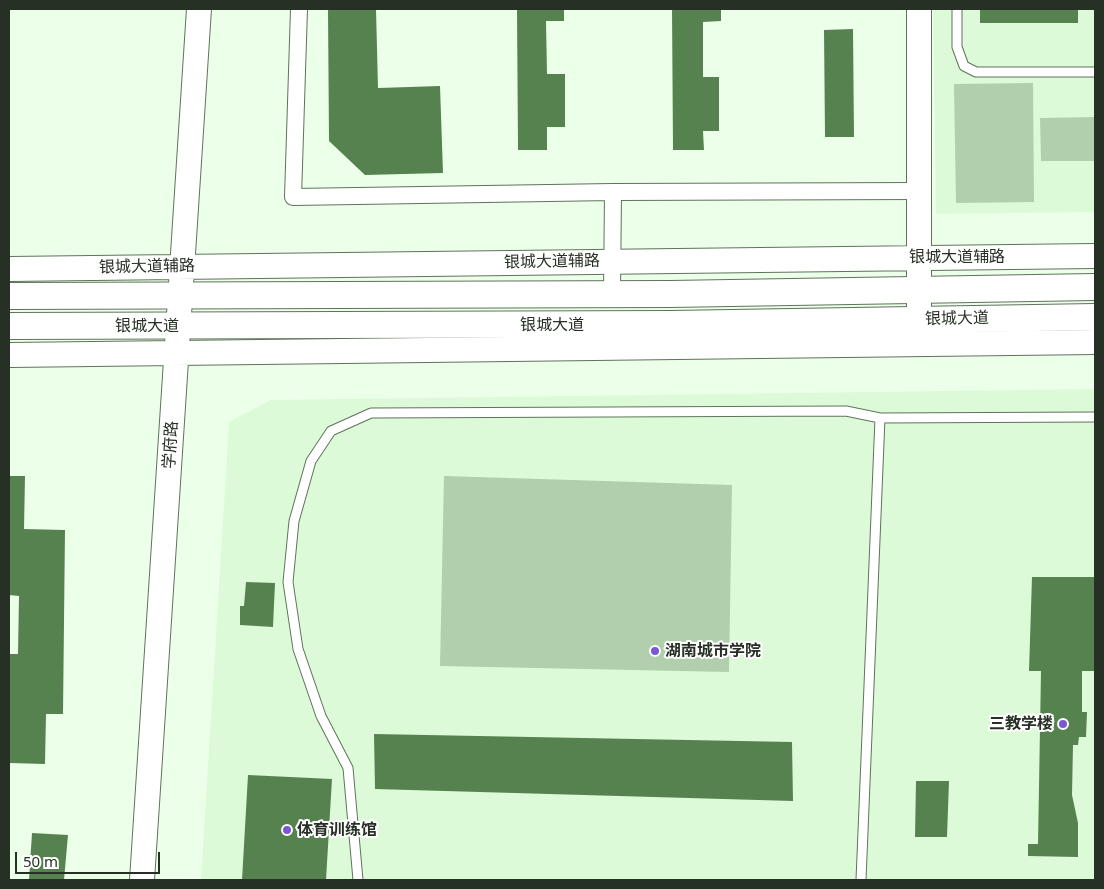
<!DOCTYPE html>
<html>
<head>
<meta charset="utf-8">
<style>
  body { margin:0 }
  #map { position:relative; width:1104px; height:889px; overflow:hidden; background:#ecffe9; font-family:"Noto Sans",sans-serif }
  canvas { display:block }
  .frame { position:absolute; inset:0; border:10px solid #273025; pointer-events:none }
  .scale { position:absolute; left:15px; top:852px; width:145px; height:22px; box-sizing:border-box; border:2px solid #273025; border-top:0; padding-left:6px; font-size:15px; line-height:18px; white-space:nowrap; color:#273025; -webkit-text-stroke:4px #fff; paint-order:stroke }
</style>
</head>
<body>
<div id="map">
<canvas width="1104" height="889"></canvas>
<div class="frame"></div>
<div class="scale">50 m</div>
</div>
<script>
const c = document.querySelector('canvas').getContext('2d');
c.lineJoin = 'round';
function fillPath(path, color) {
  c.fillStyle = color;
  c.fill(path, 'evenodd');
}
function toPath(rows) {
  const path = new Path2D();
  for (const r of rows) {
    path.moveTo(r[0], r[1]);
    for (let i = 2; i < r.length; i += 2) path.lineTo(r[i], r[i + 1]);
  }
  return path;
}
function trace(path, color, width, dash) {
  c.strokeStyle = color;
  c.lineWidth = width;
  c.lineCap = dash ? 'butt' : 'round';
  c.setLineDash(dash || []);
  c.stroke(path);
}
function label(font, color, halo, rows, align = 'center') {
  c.font = font + ' "Noto Sans","Noto Sans SC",sans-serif';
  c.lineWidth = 4;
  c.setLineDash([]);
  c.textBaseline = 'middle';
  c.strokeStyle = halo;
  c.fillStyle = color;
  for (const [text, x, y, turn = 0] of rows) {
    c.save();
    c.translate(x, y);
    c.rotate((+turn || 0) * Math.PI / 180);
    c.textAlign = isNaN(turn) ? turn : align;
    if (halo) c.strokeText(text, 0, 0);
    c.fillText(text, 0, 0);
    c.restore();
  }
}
fillPath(toPath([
  [933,9,1095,9,1095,212,936,214],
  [1095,389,1095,880,201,880,229,422,271,400]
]), '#ddfad8');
fillPath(toPath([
  [1033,83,1034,202,956,203,954,84],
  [1095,117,1095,161,1041,161,1040,118],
  [444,476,732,485,729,672,440,666]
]), '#b1cfac');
fillPath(toPath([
  [328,9,376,9,378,88,440,86,443,173,365,175,329,141],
  [517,9,564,9,564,21,546,21,547,74,565,74,565,127,547,127,547,150,518,150],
  [672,9,721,9,721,21,703,22,703,77,719,77,719,131,703,131,704,150,673,150],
  [980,9,1078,9,1078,23,980,23],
  [853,29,854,137,825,137,824,30],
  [9,476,25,476,24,529,65,530,63,714,46,714,45,764,9,763,9,654,18,654,19,596,9,595],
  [1032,577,1095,577,1095,671,1082,671,1082,712,1087,712,1086,737,1079,737,1078,745,1073,745,1072,795,1078,823,1078,857,1028,856,1028,844,1038,844,1041,671,1029,671],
  [246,582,275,583,273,627,240,625,240,606,244,606],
  [374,734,792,742,793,801,375,789],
  [248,775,332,779,326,880,242,880],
  [916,781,949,781,947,837,915,837],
  [32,833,68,835,64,880,29,880]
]), '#568250');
const lane = toPath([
  [957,9,957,47,964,66,976,72,1095,72],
  [358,880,348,768,321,716,298,649,288,582,294,521,311,461,331,431,371,413,846,411,880,418,1095,417],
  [861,880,880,418]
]);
const street = toPath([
  [299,9,293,197,613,192],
  [612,295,613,192,918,191]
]);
const secondary = toPath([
  [919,9,919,320],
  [9,269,1095,256],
  [9,355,1095,342],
  [142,880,199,9]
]);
const primary = toPath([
  [9,296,670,294,1095,287],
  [9,326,671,324,1095,317]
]);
trace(lane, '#5f735b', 11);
trace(street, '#5f735b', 18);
trace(secondary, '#5f735b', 26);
trace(primary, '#5f735b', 28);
trace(lane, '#fff', 9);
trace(street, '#fff', 16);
trace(secondary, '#fff', 24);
trace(primary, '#fff', 26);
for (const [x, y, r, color] of [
  [655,651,5,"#7859d3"],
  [1063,724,5,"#7859d3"],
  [287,830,5,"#7859d3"]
]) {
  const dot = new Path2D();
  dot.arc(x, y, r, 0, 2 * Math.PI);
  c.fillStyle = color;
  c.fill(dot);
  trace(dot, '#fff', 2);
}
label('16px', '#273025', '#fff', [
  ["银城大道辅路",957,257],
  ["银城大道辅路",552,262,-1],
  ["银城大道辅路",147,267,-1],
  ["银城大道",957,319,-1],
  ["银城大道",552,325],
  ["银城大道",147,326],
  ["学府路",171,445,-86]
]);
label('bold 16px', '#273025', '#fff', [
  ["湖南城市学院",665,651],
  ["三教学楼",1053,724,"right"],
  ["体育训练馆",297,830]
], 'left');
</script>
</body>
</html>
